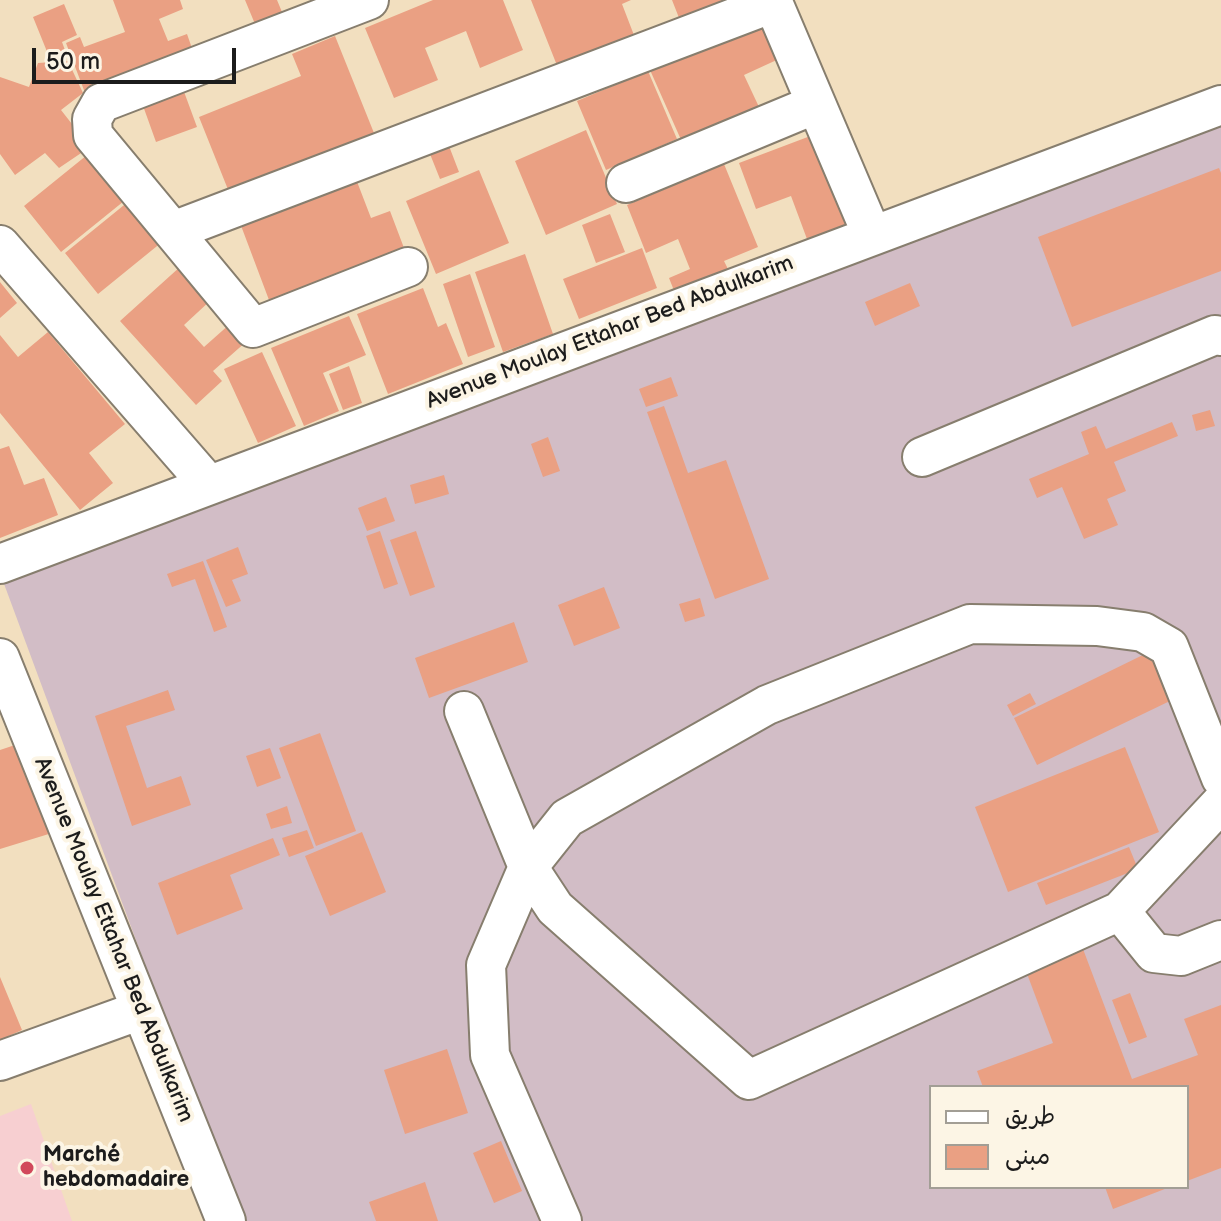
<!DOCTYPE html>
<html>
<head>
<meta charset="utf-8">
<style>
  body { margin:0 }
  #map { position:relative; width:1221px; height:1221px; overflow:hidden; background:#f2dfbf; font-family:"Balsamiq Sans","Playpen Sans Arabic",sans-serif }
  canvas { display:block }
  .legend { position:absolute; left:929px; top:1085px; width:260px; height:104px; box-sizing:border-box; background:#fcf5e5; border:2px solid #a29e95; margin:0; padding:10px 14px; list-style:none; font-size:24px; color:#1c1c1c }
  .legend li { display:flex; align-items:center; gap:16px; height:40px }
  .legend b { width:40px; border:2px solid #a29e95 }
  .scale { position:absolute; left:32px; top:48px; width:204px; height:36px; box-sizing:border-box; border:4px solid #1c1c1c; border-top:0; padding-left:10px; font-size:24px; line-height:28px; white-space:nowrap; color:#1c1c1c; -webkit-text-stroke:6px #fcf5e5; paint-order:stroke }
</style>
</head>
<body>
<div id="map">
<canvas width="1221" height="1221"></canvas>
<ul class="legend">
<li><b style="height:10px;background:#fff"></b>طريق</li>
<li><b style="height:22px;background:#eaa083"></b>مبنى</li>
</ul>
<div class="scale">50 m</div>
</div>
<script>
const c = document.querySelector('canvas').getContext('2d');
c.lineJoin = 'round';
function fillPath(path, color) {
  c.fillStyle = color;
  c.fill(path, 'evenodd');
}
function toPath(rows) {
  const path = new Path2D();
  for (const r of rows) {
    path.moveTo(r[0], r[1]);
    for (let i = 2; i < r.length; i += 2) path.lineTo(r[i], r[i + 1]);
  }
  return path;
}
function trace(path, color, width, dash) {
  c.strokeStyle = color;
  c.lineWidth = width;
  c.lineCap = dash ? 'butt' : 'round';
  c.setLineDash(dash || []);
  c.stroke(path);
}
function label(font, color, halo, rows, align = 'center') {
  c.font = font + ' "Balsamiq Sans",sans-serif';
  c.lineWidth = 8;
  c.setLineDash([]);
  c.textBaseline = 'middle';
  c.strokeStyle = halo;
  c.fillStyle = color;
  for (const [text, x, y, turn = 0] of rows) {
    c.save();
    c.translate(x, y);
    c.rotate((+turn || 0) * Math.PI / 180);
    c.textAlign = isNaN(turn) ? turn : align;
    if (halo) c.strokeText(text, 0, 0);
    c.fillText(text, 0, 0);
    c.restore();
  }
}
fillPath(toPath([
  [31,1104,72,1221,0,1221,0,1116]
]), '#f7cfd1');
fillPath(toPath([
  [1221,118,1221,1221,240,1221,0,573],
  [931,1087,1187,1087,1187,1187,931,1187]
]), '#d2bdc6');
fillPath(toPath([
  [113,0,180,0,183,9,159,19,168,41,187,34,195,57,87,98,66,43,80,37,84,47,125,32],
  [245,0,277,0,282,12,255,24],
  [433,0,503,0,523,50,480,68,466,31,425,48,438,80,394,98,365,28],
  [531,0,631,0,622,4,637,43,560,73],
  [672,0,752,0,683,28],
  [64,4,77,35,62,42,66,53,50,59,33,17],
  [763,18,781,58,744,75,759,107,682,142,650,70],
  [335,36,376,138,231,197,199,117,301,76,292,54],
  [68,61,83,93,61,110,90,147,59,168,45,153,15,175,0,154,0,77,29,87,38,63],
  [648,71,677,139,606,170,577,101],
  [183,89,197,127,156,142,142,103],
  [586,130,617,204,546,235,515,161],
  [813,135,847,224,807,239,791,196,756,209,739,163],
  [449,146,459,172,440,179,430,154],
  [92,151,129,197,61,252,24,206],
  [724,164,758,247,724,261,729,271,675,293,669,278,690,269,678,239,646,253,627,205],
  [1219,168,1221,173,1221,271,1072,327,1038,237],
  [479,170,509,243,436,274,406,201],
  [356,179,371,218,390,211,404,248,269,300,240,223],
  [129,201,162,242,98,294,65,253],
  [610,214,625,252,596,263,582,225],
  [642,248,657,288,579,319,563,279],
  [525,254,553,334,503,352,475,272],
  [181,266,211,300,184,325,204,347,231,323,247,341,213,371,222,381,196,405,120,321],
  [470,274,495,347,468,357,443,284],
  [0,282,17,303,0,318],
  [910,283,920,306,875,326,865,302],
  [423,288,438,327,446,323,463,364,388,394,357,314],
  [349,316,366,355,323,373,339,411,304,426,271,348],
  [48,332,125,424,89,453,113,483,80,510,0,413,0,335,18,357],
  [262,352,296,426,258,443,224,369],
  [349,366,362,403,343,410,329,374],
  [671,377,678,396,646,407,639,389],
  [664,406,688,473,726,460,769,579,715,599,647,412],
  [1210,410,1215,426,1196,431,1192,415],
  [1172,422,1178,436,1114,462,1126,491,1107,499,1118,525,1084,539,1062,487,1037,498,1029,479,1089,454,1081,432,1096,426,1106,449],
  [548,437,560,471,543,477,531,444],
  [9,446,24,485,44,478,58,515,0,538,0,449],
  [444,475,449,494,415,504,410,485],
  [386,497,395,521,367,531,358,508],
  [380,531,398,584,384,589,366,536],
  [416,531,435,587,410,596,390,540],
  [238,547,248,574,232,580,241,601,226,607,206,560],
  [203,561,227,627,214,632,195,579,172,587,167,574],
  [604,587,620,628,574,646,558,605],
  [700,598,705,616,685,622,679,604],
  [514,622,528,662,429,698,415,658],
  [1149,652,1172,700,1037,765,1014,718],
  [168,690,175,710,126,726,147,788,181,776,191,805,132,826,95,716],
  [1030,693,1036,704,1013,716,1007,705],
  [320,733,356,831,316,846,279,748],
  [24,742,52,833,0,849,0,750],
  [1125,747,1159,832,1008,892,975,807],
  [270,748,281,778,257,787,246,756],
  [287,806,292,823,271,829,266,814],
  [307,830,314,848,289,857,282,838],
  [362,832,386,892,330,916,305,856],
  [273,838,280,855,230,875,243,909,177,935,158,883],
  [1129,847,1138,869,1046,905,1037,883],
  [1083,949,1132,1079,1198,1055,1184,1019,1221,1005,1221,1168,1187,1181,1187,1087,983,1087,977,1071,1053,1043,1026,971],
  [0,977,22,1030,0,1040],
  [1130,993,1147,1037,1129,1044,1112,1000],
  [447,1049,468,1113,405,1134,384,1070],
  [501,1141,522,1191,494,1203,473,1153],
  [425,1182,438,1221,376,1221,369,1202],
  [1105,1187,1170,1187,1113,1209]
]), '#eaa083');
const minor = toPath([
  [369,0,101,103,92,119,93,135,253,328,408,267],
  [772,0,872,235],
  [626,183,816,104],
  [173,231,773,3],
  [0,245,208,484],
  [922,457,1215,335,1221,336],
  [0,564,1221,105],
  [0,658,226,1221],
  [464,711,528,867,555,908,749,1080,1120,911,1221,803],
  [1120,911,1154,953,1181,956,1221,940],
  [0,1061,141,1010],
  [562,1221,490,1055,486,965,528,867,567,818,767,705,970,624,1097,626,1143,632,1169,647,1221,778]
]);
trace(minor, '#877e6e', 42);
trace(minor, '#fff', 38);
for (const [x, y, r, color] of [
  [27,1168,8,"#d1495b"]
]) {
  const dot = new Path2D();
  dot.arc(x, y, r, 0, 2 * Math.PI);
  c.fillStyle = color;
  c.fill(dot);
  trace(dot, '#fcf5e5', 3);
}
label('22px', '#1c1c1c', '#fcf5e5', [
  ["Avenue Moulay Ettahar Bed Abdulkarim",610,333,-21],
  ["Avenue Moulay Ettahar Bed Abdulkarim",113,940,68]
]);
label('bold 22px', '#1c1c1c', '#fcf5e5', [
  ["Marché",43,1155],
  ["hebdomadaire",43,1180]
], 'left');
</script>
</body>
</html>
